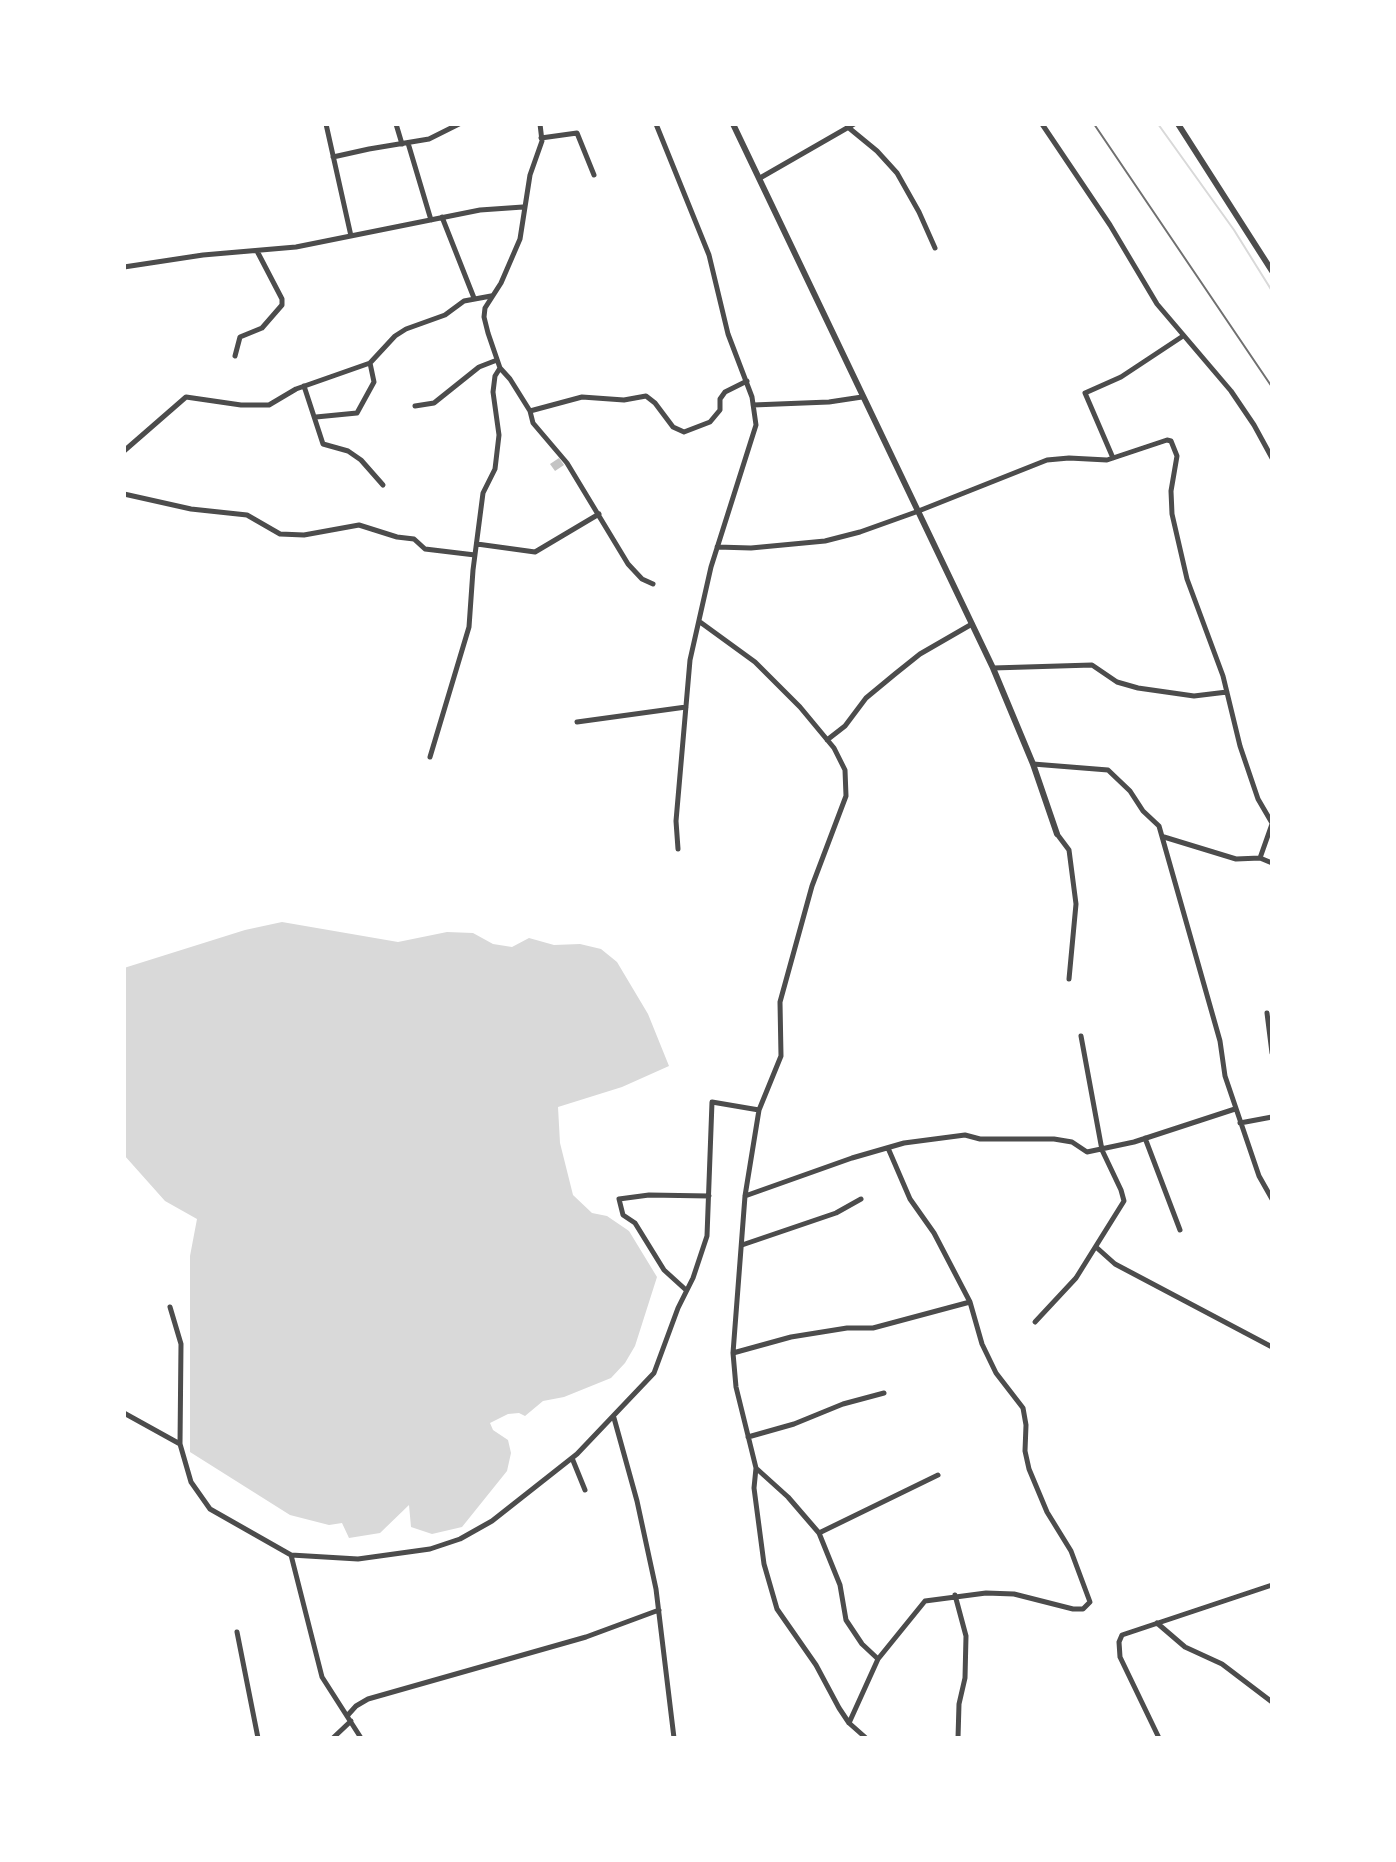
<!DOCTYPE html>
<html>
<head>
<meta charset="utf-8">
<style>
  body { margin:0 }
  #map { position:relative; width:1396px; height:1862px; overflow:hidden; background:#fff; font-family:Spectral,serif }
  canvas { display:block }
  .frame { position:absolute; inset:0; border:126px solid #fff; pointer-events:none }
</style>
</head>
<body>
<div id="map">
<canvas width="1396" height="1862"></canvas>
<div class="frame"></div>
</div>
<script>
const c = document.querySelector('canvas').getContext('2d');
c.lineJoin = 'round';
function fillPath(path, color) {
  c.fillStyle = color;
  c.fill(path, 'evenodd');
}
function toPath(rows) {
  const path = new Path2D();
  for (const r of rows) {
    path.moveTo(r[0], r[1]);
    for (let i = 2; i < r.length; i += 2) path.lineTo(r[i], r[i + 1]);
  }
  return path;
}
function trace(path, color, width, dash) {
  c.strokeStyle = color;
  c.lineWidth = width;
  c.lineCap = dash ? 'butt' : 'round';
  c.setLineDash(dash || []);
  c.stroke(path);
}
fillPath(toPath([
  [282,922,398,942,447,932,473,933,493,944,512,947,529,938,554,945,580,944,601,949,617,962,648,1014,669,1066,622,1087,558,1107,560,1143,573,1195,592,1213,607,1216,629,1231,657,1277,635,1346,625,1363,611,1378,564,1397,543,1401,525,1416,519,1413,508,1414,490,1423,493,1430,508,1440,511,1453,507,1471,462,1527,432,1534,411,1527,409,1505,380,1533,349,1538,342,1523,329,1525,290,1515,190,1452,190,1256,197,1219,165,1201,124,1155,124,968,245,930]
]), '#d9d9d9');
trace(toPath([
  [1158,124,1234,230,1272,291]
]), '#d9d9d9', 2);
fillPath(toPath([
  [559,458,564,465,555,471,550,464]
]), '#c4c4c4');
trace(toPath([
  [326,124,351,236],
  [396,124,402,144],
  [656,124,709,255,728,334,752,397,756,425,711,567,690,660,676,821,678,849],
  [1042,124,1110,225,1157,304,1231,391,1254,425,1272,458],
  [849,128,877,151,897,173,919,212,935,248],
  [541,138,577,133,594,175],
  [408,143,431,220],
  [333,157,369,149,429,139,459,124],
  [760,178,854,124],
  [442,217,474,298],
  [124,267,203,255,296,247,480,210,523,207],
  [235,356,240,337,262,328,282,305,282,299,257,251],
  [500,368,510,379,530,411,582,397,624,400,646,396,655,403,673,427,684,432,710,422,720,410,720,399,725,392,747,381],
  [304,386,323,444,348,451,361,460,383,485],
  [753,405,829,402,862,397],
  [415,406,434,403,479,367,497,360],
  [530,411,533,423,567,463,628,564,642,579,653,584],
  [316,417,357,413,374,382,370,363],
  [124,451,186,397,241,405,269,405,296,389,370,363,395,336,406,329,445,315,464,301,491,296],
  [1113,458,1085,393,1121,377,1183,336],
  [124,494,191,509,247,515,280,534,304,535,359,525,397,537,414,539,425,549,475,555],
  [477,544,535,552,599,514],
  [717,547,751,548,825,541,860,532,916,512,1047,460,1069,458,1107,460,1167,440,1171,441,1177,456,1171,491,1172,514,1187,579,1223,676,1240,746,1258,799,1272,823],
  [700,622,755,662,800,707,834,748,845,770,846,796,812,886,780,1002,781,1056,759,1110,745,1196,733,1353,736,1387,756,1468,754,1488,764,1564,777,1609,816,1665,839,1708,849,1723,866,1738],
  [993,668,1092,665,1117,682,1138,688,1194,696,1227,692],
  [577,722,686,707],
  [827,740,845,726,866,698,895,674,920,654,972,624],
  [430,757,469,627,473,570,483,493,495,469,499,435,493,392,495,376,500,368,488,333,484,317,485,308,501,283,520,239,530,175,542,141,540,124],
  [1033,764,1108,770,1130,791,1143,811,1159,826,1220,1041,1225,1076,1259,1176,1272,1199],
  [1057,834,1069,850,1076,904,1069,979],
  [1164,837,1236,859,1260,858,1272,824],
  [1260,858,1272,863],
  [1267,1013,1272,1053],
  [1240,1123,1272,1117],
  [1145,1138,1180,1230],
  [745,1196,852,1158,904,1143,965,1135,980,1139,1054,1139,1072,1142,1087,1152,1134,1142,1235,1109],
  [742,1245,836,1213,861,1199],
  [1096,1247,1115,1264,1272,1347],
  [686,1290,664,1270,635,1223,623,1215,619,1199,649,1195,709,1196],
  [170,1307,181,1344,180,1444,191,1482,210,1509,291,1555,358,1559,430,1549,460,1539,492,1521,577,1454,654,1373,678,1308,693,1278,707,1236,712,1102,759,1110],
  [1035,1322,1076,1278,1124,1201,1121,1190,1102,1150,1081,1036],
  [733,1353,791,1337,847,1328,873,1328,970,1302],
  [124,1413,180,1444],
  [614,1418,637,1501,656,1589,674,1738],
  [748,1437,794,1424,843,1404,884,1393],
  [572,1458,585,1490],
  [757,1469,788,1497,819,1533,840,1585,846,1620,862,1644,878,1659],
  [819,1533,938,1475],
  [291,1555,322,1677,361,1738],
  [955,1595,966,1636,965,1678,959,1704,958,1738],
  [1157,1623,1185,1647,1222,1664,1272,1702],
  [237,1632,258,1738],
  [347,1716,356,1706,368,1699,586,1637,659,1610],
  [849,1723,878,1659,925,1601,986,1593,1014,1594,1073,1609,1083,1609,1090,1602,1071,1551,1047,1512,1029,1469,1025,1451,1026,1425,1023,1408,996,1373,982,1344,970,1302,934,1233,910,1199,888,1148],
  [333,1738,351,1721],
  [1159,1738,1120,1657,1119,1642,1122,1635,1272,1585]
]), '#4c4c4c', 5);
trace(toPath([
  [733,124,993,668,1033,764,1057,834],
  [1178,124,1272,271]
]), '#4c4c4c', 6);
trace(toPath([
  [1094,124,1272,387]
]), '#707070', 2);
</script>
</body>
</html>
